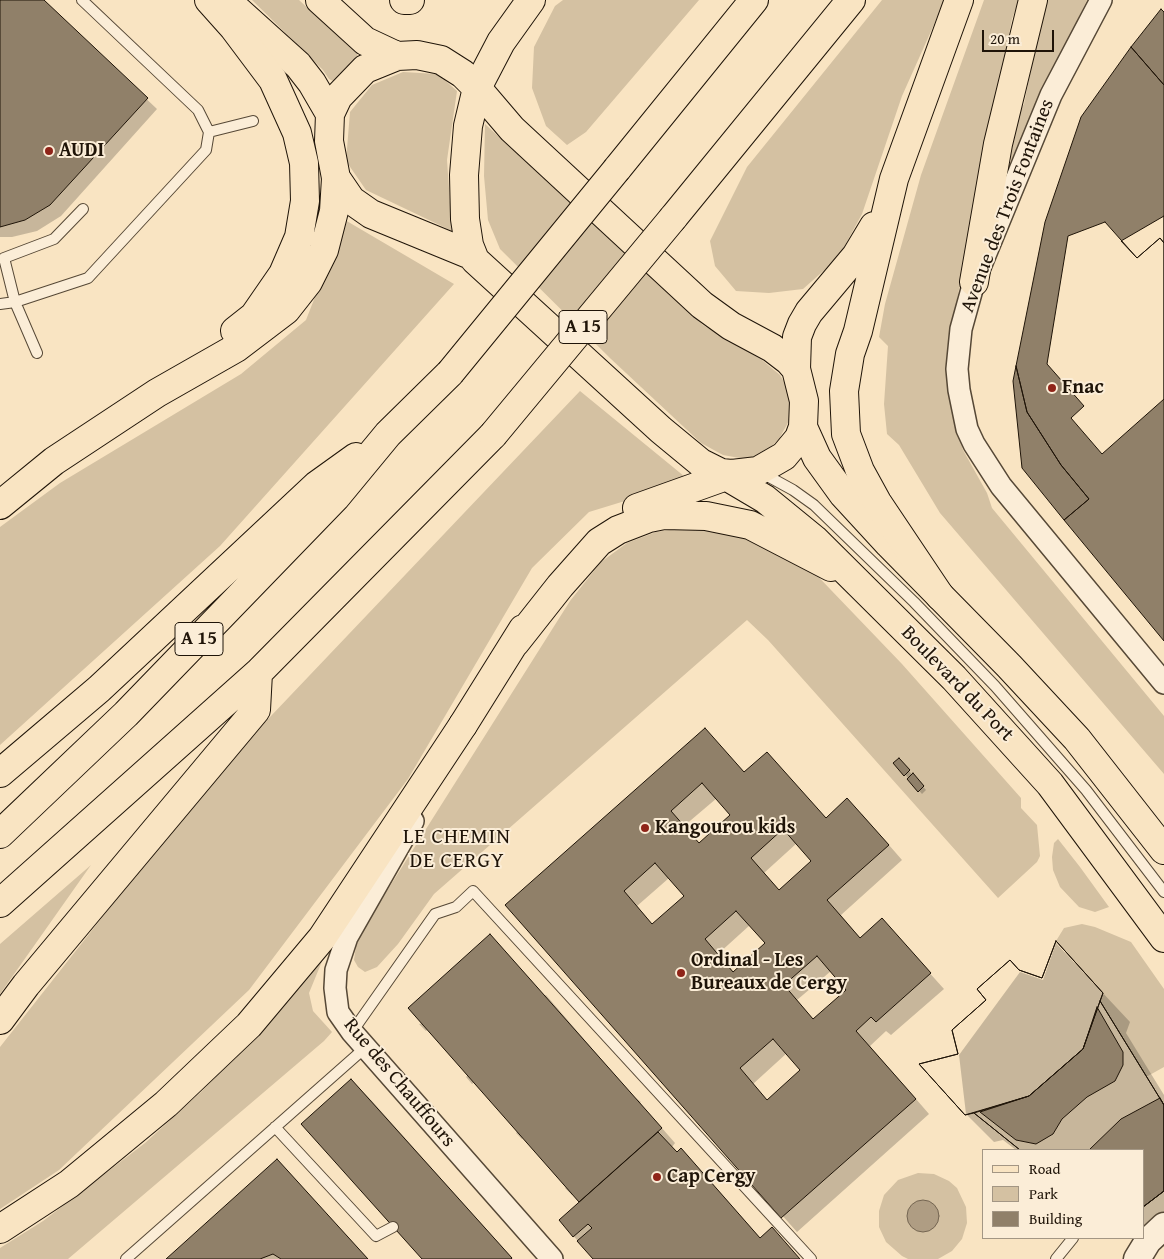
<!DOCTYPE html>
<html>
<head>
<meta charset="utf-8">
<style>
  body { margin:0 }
  #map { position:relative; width:1164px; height:1259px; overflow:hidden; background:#f9e4c2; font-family:"Gentium Book Plus",serif }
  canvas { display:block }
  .legend { position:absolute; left:982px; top:1149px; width:162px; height:90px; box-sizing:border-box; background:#fbedd7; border:1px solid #a39684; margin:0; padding:6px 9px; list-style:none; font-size:15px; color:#1f1408 }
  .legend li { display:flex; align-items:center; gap:10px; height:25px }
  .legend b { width:25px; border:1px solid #a39684 }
  .scale { position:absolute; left:982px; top:30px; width:72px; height:22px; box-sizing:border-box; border:2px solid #1f1408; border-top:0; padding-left:6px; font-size:15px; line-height:18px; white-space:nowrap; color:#1f1408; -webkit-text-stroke:4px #fbedd7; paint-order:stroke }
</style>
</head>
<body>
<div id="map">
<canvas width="1164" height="1259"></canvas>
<ul class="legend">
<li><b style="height:6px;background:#f9e4c2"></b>Road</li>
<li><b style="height:14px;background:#d4c1a2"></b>Park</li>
<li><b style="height:14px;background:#908069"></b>Building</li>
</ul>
<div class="scale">20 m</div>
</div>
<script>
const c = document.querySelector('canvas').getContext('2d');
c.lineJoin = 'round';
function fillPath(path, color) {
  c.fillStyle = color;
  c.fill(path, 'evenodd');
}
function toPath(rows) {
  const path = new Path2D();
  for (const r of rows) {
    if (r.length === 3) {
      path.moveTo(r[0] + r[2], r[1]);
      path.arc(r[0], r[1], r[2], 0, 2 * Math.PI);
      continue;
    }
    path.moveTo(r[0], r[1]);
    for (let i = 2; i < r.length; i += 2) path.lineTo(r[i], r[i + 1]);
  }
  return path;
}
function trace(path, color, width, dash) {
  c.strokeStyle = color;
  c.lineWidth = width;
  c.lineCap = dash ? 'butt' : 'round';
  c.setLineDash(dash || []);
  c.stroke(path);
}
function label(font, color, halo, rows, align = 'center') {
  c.font = font + ' "Gentium Book Plus",serif';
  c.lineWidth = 4;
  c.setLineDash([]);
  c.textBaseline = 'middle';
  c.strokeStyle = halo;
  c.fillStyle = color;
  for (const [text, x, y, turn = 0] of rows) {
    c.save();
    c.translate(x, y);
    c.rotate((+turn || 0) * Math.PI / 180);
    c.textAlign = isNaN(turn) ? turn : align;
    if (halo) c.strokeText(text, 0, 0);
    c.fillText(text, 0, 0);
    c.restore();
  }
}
fillPath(toPath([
  [252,0,299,0,358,55,351,65,333,81,329,79,323,70],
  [563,0,699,0,586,132,567,145,546,126,532,88,534,47,555,6],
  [882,0,945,0,902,96,862,214,838,258,803,289,769,293,736,291,715,266,710,241,747,167],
  [984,0,1019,0,1012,19,952,325,948,370,953,413,963,450,987,493,992,508,1164,716,1164,774,940,513,899,445,887,434,884,404,888,346,879,337,885,304,921,175],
  [1048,0,1087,0,1039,100,1015,161,1004,157,1017,116,1024,104,1036,44],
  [403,72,438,74,457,91,447,160,452,231,366,190,346,161,350,112,372,85],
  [485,124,703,325,762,360,780,375,790,392,790,419,779,439,763,454,745,459,723,455,701,443,611,359,500,249,488,220,484,176],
  [345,220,454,284,220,546,0,745,0,527,60,483,241,374,306,320],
  [580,391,690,481,589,512,532,568,408,779,249,990,59,1170,0,1209,0,1047,212,778],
  [683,528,733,528,807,565,902,664,1021,798,1021,808,1037,825,1040,856,1037,862,998,898,768,640,747,620,434,894,398,944,377,967,365,972,358,967,354,960,356,946,366,924,570,601,601,562,627,543,656,532],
  [1058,839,1080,867,1109,907,1095,912,1079,907,1060,887,1053,870,1052,857,1054,843],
  [91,865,0,994,0,944],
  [1082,924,1095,927,1131,942,1164,989,1164,1067,1146,1077,1100,1001,1103,993,1056,941,1064,928],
  [325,954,309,993,313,1011,332,1032,324,1041,68,1259,0,1259,0,1248,43,1221,145,1143,202,1091,252,1038],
  [918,1173,934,1174,949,1181,957,1188,966,1207,967,1223,962,1239,952,1251,938,1259,908,1259,902,1256,886,1242,879,1227,879,1211,884,1195,898,1180]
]), '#d4c1a2');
const water = toPath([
  [923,1216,16]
]);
fillPath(water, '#af9d83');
trace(water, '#756652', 1);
fillPath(toPath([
  [0,0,42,0,157,109,61,216,37,231,12,237,0,237],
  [705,730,745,773,767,754,826,819,862,814,902,860,841,915,861,939,882,920,944,989,891,1035,886,1031,870,1046,929,1114,797,1232,507,906],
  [717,798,732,815,700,844,684,826],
  [797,843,813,862,780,891,764,873],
  [669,878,685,896,653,925,637,906],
  [750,925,766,943,734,972,718,954],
  [831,971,848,990,814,1020,797,1000],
  [787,1053,802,1070,768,1101,753,1084],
  [899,760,926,790,922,794,895,763],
  [1056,943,1130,1022,1126,1033,1164,1095,1164,1227,1143,1232,1143,1150,1016,1150,1003,1140,994,1142,966,1114,959,1055,1020,972,1043,980],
  [546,995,633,1096,641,1102,640,1103,675,1143,672,1147,677,1153,695,1164,761,1239,772,1229,800,1259,594,1259,560,1221,581,1202,574,1193,572,1195,565,1188,568,1186,524,1137,522,1139,516,1133,518,1131,475,1082,472,1084,466,1077,468,1075,428,1029,426,1031,419,1024],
  [351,1080,372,1101,513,1259,424,1259],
  [277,1161,368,1259,168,1259]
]), '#0003');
const building = toPath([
  [0,0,44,0,148,98,50,205,25,220,0,227,0,0],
  [1161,9,1164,12,1164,85,1131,47,1161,9],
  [1131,47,1164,85,1164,641,1064,520,1089,499,1061,465,1027,412,1016,366,1045,222,1081,117,1131,47],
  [1164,216,1164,243,1160,238,1137,258,1121,241,1164,216],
  [1105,222,1137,258,1160,238,1164,243,1164,399,1102,454,1071,418,1084,406,1047,364,1068,236,1105,222],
  [1016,366,1027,412,1061,465,1089,499,1064,520,1022,468,1013,381,1016,366],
  [705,728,744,772,767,752,826,818,847,798,889,845,827,900,860,938,882,918,931,973,876,1022,871,1017,856,1031,916,1099,781,1218,505,905,705,728],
  [702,783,730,815,699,843,671,811,702,783],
  [783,829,811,861,779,890,751,858,783,829],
  [655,863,684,896,652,924,624,891,655,863],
  [736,911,765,943,733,972,705,939,736,911],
  [817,956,846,990,813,1019,784,985,817,956],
  [773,1039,800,1070,767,1100,740,1068,773,1039],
  [899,758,910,770,904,776,893,763,899,758],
  [913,773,924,786,918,792,907,779,913,773],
  [490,934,662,1128,579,1202,408,1008,490,934],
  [1056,941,1103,993,1083,1049,1029,1096,965,1115,919,1064,958,1054,952,1030,986,1000,977,989,1010,960,1019,970,1042,978,1056,941],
  [1056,941,1103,993,1100,1001,1164,1105,1164,1191,1143,1207,1143,1150,1020,1150,974,1113,965,1115,919,1064,958,1054,952,1030,986,1000,977,989,1010,960,1019,970,1042,978,1056,941],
  [1100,1001,1164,1105,1164,1191,1143,1207,1143,1150,1020,1150,974,1113,1029,1096,1083,1049,1100,1001],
  [1097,1007,1123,1052,1123,1065,1115,1081,1087,1097,1062,1119,1053,1134,1036,1144,1016,1140,980,1112,1029,1096,1083,1049,1097,1007],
  [351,1079,512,1258,511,1259,422,1259,301,1124,351,1079],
  [1160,1098,1164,1105,1164,1191,1143,1207,1143,1150,1089,1150,1121,1119,1160,1098],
  [658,1132,677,1152,681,1148,760,1238,772,1227,800,1259,593,1259,577,1241,592,1228,588,1224,573,1237,559,1220,658,1132],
  [277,1159,368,1259,281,1259,273,1254,260,1259,166,1259,277,1159]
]);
fillPath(building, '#908069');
trace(building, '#1f1408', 1);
const service = toPath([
  [209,132,253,121],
  [0,304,15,302,88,278,206,150,209,132,198,110,82,0],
  [37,353,15,302,4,258,54,239,83,209],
  [762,473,793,490,814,505,914,602,995,686,1086,790,1164,892],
  [352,1032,435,914,456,907,473,891,811,1259],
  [275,1127,376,1236,393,1227],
  [126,1259,366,1047],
  [1056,1259,1073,1238]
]);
const minor = toPath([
  [1101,0,1051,95,974,282,961,329,957,369,959,390,967,429,974,444,1001,486,1164,683],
  [413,821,347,937,336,970,335,988,338,1012,352,1032,552,1259]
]);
const tertiary = toPath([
  [1137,1259,1148,1241,1164,1226]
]);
const primary = toPath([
  [226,0,298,65,312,83,330,114],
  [320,0,365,41,397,56],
  [471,255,371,214,351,200,336,178,329,141,330,114,338,97,365,69,397,56,417,55,441,60,463,74,477,88,512,129,702,305,731,326,772,348,789,361,796,369,804,401,803,427,799,438,784,456,758,471,732,474,721,473,701,463,661,430,475,260,469,245,465,219,464,175,468,126,477,88],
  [803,427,817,458,843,494,889,544,1009,666,1077,739,1164,850],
  [721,473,765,499,814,539,954,678,1050,784,1164,938],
  [637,508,732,474],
  [515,643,560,586,599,542,618,530,649,518,664,515,706,516,750,525,831,567],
  [463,725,523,629]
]);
const motorway = toPath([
  [209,0,234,28,273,80,297,133,304,163,305,201,299,237,283,274,254,316,235,331],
  [404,0,410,0],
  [477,88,501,42,531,0],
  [617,169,754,0],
  [673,218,851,0],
  [974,282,998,144,1033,0],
  [796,369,797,337,802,324,809,312,856,256,874,226],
  [0,505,54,461,157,393,236,348,286,310,308,282,324,250,334,211,336,178],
  [940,596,877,502,860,471,846,434,844,391,850,354,858,331,894,179,959,0],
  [0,773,99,689,317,485,356,457],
  [0,834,126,714,336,497,388,434,450,373],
  [0,903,258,673,493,435],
  [0,1020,26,985,256,710,258,673],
  [0,1229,69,1184,166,1104,249,1025,322,938,463,725]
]);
trace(service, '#564836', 12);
trace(minor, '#564836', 24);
trace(tertiary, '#564836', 29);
trace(primary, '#1f1408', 30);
trace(motorway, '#1f1408', 30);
trace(service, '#fbedd7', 10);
trace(minor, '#fbedd7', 21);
trace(tertiary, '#fbedd7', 26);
trace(primary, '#f9e4c2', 28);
trace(motorway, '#f9e4c2', 28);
const motorwayBridge = toPath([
  [450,373,617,169],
  [493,435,673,218]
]);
trace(motorwayBridge, '#1f1408', 30, []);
trace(motorwayBridge, '#f9e4c2', 28);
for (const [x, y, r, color] of [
  [49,151,5,"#8f2418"],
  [1052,388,5,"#8f2418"],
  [645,828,5,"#8f2418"],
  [681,973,5,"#8f2418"],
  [657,1177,5,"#8f2418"]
]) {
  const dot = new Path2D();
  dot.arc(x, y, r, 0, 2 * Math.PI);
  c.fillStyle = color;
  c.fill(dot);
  trace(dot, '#fbedd7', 2);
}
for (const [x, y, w] of [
  [583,327,48],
  [199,639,48]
]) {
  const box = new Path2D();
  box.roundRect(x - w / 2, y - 16.5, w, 33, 4);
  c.fillStyle = '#fbedd7';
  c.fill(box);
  trace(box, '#1f1408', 1);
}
label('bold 19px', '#1f1408', null, [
  ["A 15",583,327],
  ["A 15",199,639]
]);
label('bold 20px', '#1f1408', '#fbedd7', [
  ["AUDI",59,151],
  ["Fnac",1062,388],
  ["Kangourou kids",655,828],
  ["Ordinal - Les",691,961],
  ["Bureaux de Cergy",691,984],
  ["Cap Cergy",667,1177]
], 'left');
label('20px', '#1f1408', '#fbedd7', [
  ["Avenue des Trois Fontaines",1008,206,-69],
  ["Boulevard du Port",957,684,46],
  ["Rue des Chauffours",399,1083,50]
]);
c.letterSpacing = '1px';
label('21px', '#1f1408', '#fbedd7', [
  ["LE CHEMIN",457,838],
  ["DE CERGY",457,862]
]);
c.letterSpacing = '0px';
</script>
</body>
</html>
